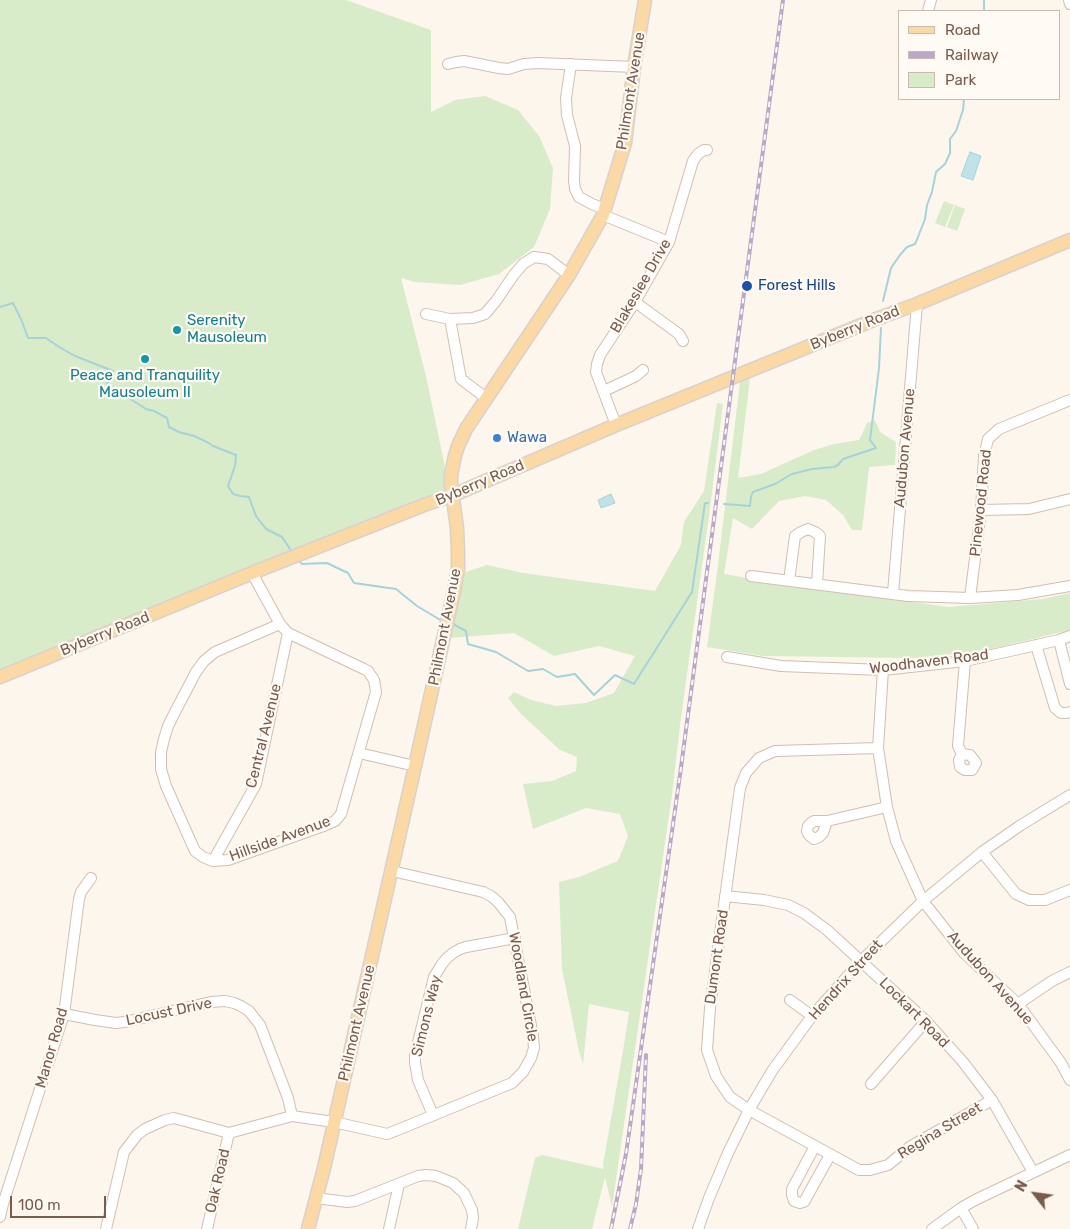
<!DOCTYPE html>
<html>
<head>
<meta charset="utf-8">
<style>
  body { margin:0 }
  #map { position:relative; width:1070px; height:1229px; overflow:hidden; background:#fdf6ec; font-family:Rubik,sans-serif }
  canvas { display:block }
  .legend { position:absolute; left:898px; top:10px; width:162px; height:90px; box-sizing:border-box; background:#fffaf3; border:1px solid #cabbb1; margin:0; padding:6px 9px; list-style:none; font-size:15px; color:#7a5c4d }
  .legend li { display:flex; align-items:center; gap:10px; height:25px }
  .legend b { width:25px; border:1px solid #cabbb1 }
  .north { position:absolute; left:1010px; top:1169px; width:50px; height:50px; -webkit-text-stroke:4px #fffaf3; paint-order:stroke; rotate:300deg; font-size:14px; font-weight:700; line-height:20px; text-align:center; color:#7a5c4d }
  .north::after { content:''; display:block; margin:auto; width:18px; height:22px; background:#7a5c4d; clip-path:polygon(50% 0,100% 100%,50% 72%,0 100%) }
  .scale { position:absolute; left:10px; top:1196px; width:96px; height:22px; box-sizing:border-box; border:2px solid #7a5c4d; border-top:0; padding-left:6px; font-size:15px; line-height:18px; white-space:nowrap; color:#7a5c4d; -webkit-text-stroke:4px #fffaf3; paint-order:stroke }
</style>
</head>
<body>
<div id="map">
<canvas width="1070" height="1229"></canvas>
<ul class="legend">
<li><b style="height:6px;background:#fbd9a5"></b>Road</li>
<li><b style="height:6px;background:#b9a8c9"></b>Railway</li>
<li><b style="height:14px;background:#d8ecc9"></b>Park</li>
</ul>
<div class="north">N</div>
<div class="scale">100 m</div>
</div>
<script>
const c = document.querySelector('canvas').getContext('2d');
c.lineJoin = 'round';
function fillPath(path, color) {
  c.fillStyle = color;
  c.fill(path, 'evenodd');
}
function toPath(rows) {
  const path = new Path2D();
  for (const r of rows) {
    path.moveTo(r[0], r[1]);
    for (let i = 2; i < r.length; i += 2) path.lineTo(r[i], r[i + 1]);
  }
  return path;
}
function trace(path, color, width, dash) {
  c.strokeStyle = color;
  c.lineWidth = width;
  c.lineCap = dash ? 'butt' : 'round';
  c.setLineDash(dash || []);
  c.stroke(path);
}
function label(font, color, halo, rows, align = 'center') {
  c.font = font + ' Rubik,sans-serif';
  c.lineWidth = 4.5;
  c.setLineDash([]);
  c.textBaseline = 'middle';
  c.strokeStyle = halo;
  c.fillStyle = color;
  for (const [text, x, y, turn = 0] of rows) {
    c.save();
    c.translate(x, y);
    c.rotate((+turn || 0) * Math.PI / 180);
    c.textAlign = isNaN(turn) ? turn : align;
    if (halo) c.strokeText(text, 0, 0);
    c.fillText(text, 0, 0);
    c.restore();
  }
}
fillPath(toPath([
  [0,0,346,0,431,30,431,112,455,100,485,96,518,110,539,136,553,168,550,209,534,247,499,274,460,285,415,282,401,278,426,376,451,496,0,677],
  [944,201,954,205,945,227,935,223],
  [955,205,965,209,957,231,947,227],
  [750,379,738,478,761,474,814,450,834,444,859,440,867,423,875,420,880,432,896,442,895,465,869,467,862,530,852,530,843,515,826,500,805,496,779,501,752,529,733,518,724,574,793,586,949,607,1042,599,1070,593,1070,630,983,651,915,658,763,656,707,647,717,573,740,382],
  [717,403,723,404,709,516,680,725,672,795,612,1207,605,1177,592,1229,518,1229,535,1158,542,1155,604,1169,603,1164,623,1051,629,1012,589,1004,583,1064,579,1051,562,969,559,882,579,877,618,861,628,836,620,814,586,808,533,829,523,784,552,781,576,771,577,757,560,750,521,714,508,698,514,692,531,700,556,706,586,703,614,693,635,656,599,646,554,656,514,633,449,638,463,573,487,565,523,573,655,591,681,545,684,522,704,491]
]), '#d8ecc9');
const water = toPath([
  [970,152,981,156,973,180,961,176,970,152],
  [611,494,615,503,601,508,598,500,611,494]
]);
fillPath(water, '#bfe3e8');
trace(water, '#a5d3da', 1);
trace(toPath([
  [984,11,984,0],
  [883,301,891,268,900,255,907,247,915,244,918,237,925,219,927,205,932,192,936,172,945,164,950,153,950,139,956,131,963,110,964,99],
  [0,307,13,303,21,319,28,338,46,338,59,347,75,356,113,371,107,384,146,409,154,411,167,418,169,427,179,432,194,436,207,442,213,446,236,455,235,466,228,486,233,494,240,496,249,497,256,516,266,529,282,537,292,552],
  [724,504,750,506,751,497,753,492,775,484,792,474,812,469,834,467,838,465,843,459,876,448,870,440,879,368,881,328],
  [298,560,302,564,327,563,348,573,354,583,396,589,417,606,442,621],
  [453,624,466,631,468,644,496,652,528,671,543,669,557,677,575,674,594,695,615,675,634,684,692,592,705,503,708,503]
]), '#a5d3da', 2);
const minor = toPath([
  [1069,0,1070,4],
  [928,11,931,0],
  [448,64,456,62,464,61,499,68,508,69,524,64,538,63,634,67],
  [571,64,566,98,567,115,575,146,574,181,575,189,579,197,592,204,605,209],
  [603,215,669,242],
  [635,302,679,334,683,341],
  [426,314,450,319,473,318,485,314,496,301,513,276,523,264,534,257,548,259,569,275],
  [450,319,461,379,486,398],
  [604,391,636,376,643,370],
  [616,425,596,372,597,364,600,355,635,302,669,242,693,161,698,154,704,150,707,150],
  [981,510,1029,509,1070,499],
  [252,573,280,624,288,633,362,668,368,671,374,680,376,692,341,814,335,821,326,825,228,860,213,861,203,857,195,851,166,786,161,769,161,752,164,739,168,726,175,712,196,672,204,661,215,652,280,624],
  [751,576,908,596,970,598,1018,595,1070,586],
  [789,581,795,536,801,532,808,529,815,532,820,536,817,584],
  [893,593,917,304],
  [970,598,981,510,984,456,988,439,999,429,1070,400],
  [1059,640,1070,684],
  [1036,645,1055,708,1061,713,1066,713,1070,712],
  [727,657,781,666,883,670,965,661,1059,640,1070,636],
  [883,670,878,748,887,807,896,841,923,901,964,953,1018,1004,1061,1063,1070,1080],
  [878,748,775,751,759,758,746,773,740,788,710,1008,707,1050,716,1076,730,1097,749,1110,859,1170,870,1170,888,1165,911,1146,992,1100],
  [359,753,415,766],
  [962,754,959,760,960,767,965,770,972,770,976,763,974,760,970,755,962,754,958,746,965,661],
  [827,821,814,821,811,823,808,826,807,831,809,835,814,839,819,837,823,833,827,821,887,807],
  [982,852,1016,894,1029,900,1045,900,1070,890],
  [213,861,256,784,288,633],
  [725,896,764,900,788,905,804,913,827,930,926,1021,963,1062,992,1100,1033,1172],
  [790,1000,812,1016],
  [1018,1004,1052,981,1070,972],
  [64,1014,95,1020,116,1023,125,1022,211,1002,225,1001,234,1003,241,1006,249,1011,260,1025,288,1098,292,1116],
  [871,1084,926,1021],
  [433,1115,418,1080,415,1063,415,1055,434,977,442,964,447,958,453,953,460,949,466,947,515,938],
  [815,1146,792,1189,792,1195,794,1201,800,1203,804,1202,830,1155],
  [316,1198,347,1202,355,1201,418,1176,426,1175,436,1176,453,1183,464,1193,472,1210,473,1218,471,1229],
  [961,1208,973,1229],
  [0,1217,3,1204,64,1014,79,899,81,892,91,878],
  [106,1229,124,1152,137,1135,145,1129,165,1120,174,1118,229,1133,292,1116,334,1122,387,1134,395,1131,512,1083,523,1072,531,1058,534,1048,533,1036,510,917,498,902,491,896,483,892,392,871],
  [207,1229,229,1133],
  [389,1229,399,1184],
  [698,1229,709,1198,728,1153,749,1110,772,1071,812,1016,861,961,923,901,982,852,1021,825,1070,795],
  [932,1229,961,1208,975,1200,1070,1155]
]);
const major = toPath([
  [0,677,252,573,424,505,451,496,616,425,876,319,917,304,1070,240],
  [308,1229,324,1168,415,766,454,591,458,569,458,552,457,528,451,484,451,475,455,456,458,446,466,429,569,275,603,215,625,143,634,67,645,0]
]);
trace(minor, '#d1beb0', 12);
trace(major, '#dad1cd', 15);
trace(minor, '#fff', 10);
trace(major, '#fbd9a5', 12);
const rail = toPath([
  [611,1229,626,1154,680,775,783,0],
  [630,1229,636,1204,641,1169,646,1055]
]);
trace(rail, '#b9a8c9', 4);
trace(rail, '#fffaf3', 2, [5.5]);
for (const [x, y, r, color] of [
  [747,286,6,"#1a4fb4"],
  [177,330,5,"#0f9aa8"],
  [145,359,5,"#0f9aa8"],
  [497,438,5,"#3f7fe0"]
]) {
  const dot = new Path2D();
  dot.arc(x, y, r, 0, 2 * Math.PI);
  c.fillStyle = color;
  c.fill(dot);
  trace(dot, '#fffaf3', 2);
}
label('15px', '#7a5c4d', '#fffaf3', [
  ["Philmont Avenue",631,91,-81],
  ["Blakeslee Drive",641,286,-60],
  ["Byberry Road",855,328,-22],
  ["Audubon Avenue",905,448,-85],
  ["Byberry Road",480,483,-23],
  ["Pinewood Road",981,503,-84],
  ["Philmont Avenue",445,627,-79],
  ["Byberry Road",105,634,-22],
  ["Woodhaven Road",929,662,-7],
  ["Central Avenue",264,736,-76],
  ["Hillside Avenue",280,839,-20],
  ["Dumont Road",717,957,-82],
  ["Audubon Avenue",990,978,48],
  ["Hendrix Street",846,980,-48],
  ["Woodland Circle",523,987,80],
  ["Locust Drive",169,1012,-12],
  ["Lockart Road",914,1013,45],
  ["Simons Way",427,1016,-76],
  ["Philmont Avenue",357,1023,-77],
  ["Manor Road",52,1048,-74],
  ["Regina Street",940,1131,-31],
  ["Oak Road",218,1181,-77]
]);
label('15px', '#164399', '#fffaf3', [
  ["Forest Hills",758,286]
], 'left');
label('15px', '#0d838f', '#fffaf3', [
  ["Serenity",187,321],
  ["Mausoleum",187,338],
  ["Peace and Tranquility",145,376,"center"],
  ["Mausoleum II",145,393,"center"]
], 'left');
label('15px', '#366cbe', '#fffaf3', [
  ["Wawa",507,438]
], 'left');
</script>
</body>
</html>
